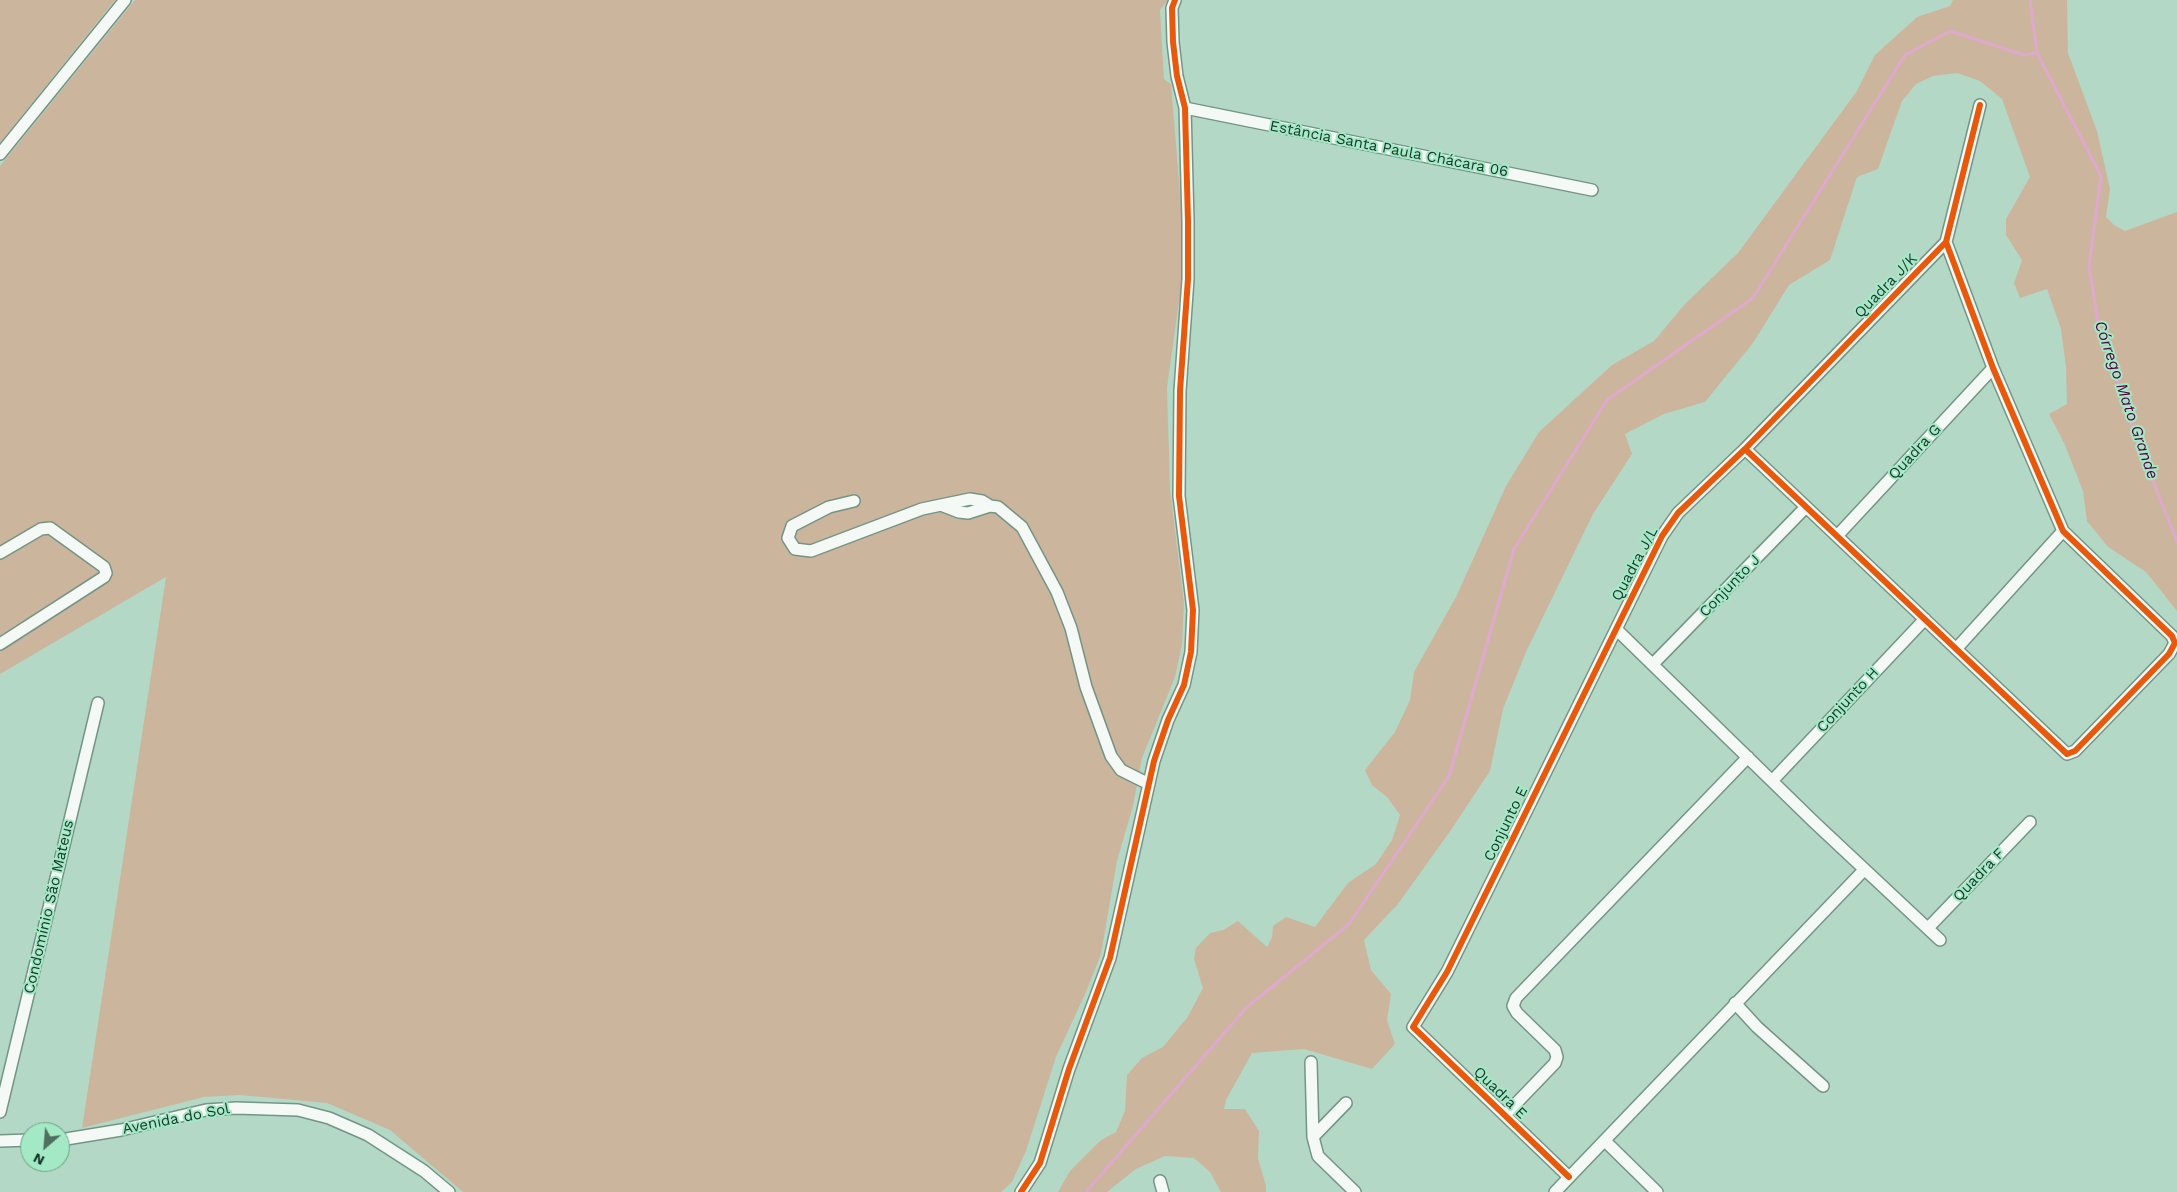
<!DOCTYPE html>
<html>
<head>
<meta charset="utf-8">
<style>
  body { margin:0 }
  #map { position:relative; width:2177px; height:1192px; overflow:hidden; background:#b3d9c6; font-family:"Work Sans",sans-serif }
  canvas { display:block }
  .north { position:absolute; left:20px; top:1122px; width:50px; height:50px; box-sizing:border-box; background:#a3e9c6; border:1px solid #6ca187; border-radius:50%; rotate:207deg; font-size:14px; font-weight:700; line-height:20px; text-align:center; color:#193629 }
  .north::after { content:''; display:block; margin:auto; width:18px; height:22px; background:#4f6f60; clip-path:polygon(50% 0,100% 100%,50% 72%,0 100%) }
</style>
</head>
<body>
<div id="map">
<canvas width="2177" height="1192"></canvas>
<div class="north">N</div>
</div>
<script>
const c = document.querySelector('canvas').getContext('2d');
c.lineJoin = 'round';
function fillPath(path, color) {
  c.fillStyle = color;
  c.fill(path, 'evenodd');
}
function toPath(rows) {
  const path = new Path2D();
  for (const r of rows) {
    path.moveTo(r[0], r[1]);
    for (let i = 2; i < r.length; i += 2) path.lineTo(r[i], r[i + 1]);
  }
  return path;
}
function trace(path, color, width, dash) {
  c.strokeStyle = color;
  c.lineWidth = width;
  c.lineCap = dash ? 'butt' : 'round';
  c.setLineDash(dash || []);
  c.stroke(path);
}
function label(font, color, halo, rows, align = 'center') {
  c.font = font + ' "Work Sans",sans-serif';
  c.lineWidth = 4;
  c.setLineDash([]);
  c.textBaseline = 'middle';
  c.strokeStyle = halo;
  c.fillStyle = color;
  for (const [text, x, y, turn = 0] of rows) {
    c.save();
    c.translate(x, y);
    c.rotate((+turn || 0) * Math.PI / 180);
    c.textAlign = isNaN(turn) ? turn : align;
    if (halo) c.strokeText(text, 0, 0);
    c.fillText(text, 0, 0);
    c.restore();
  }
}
fillPath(toPath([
  [0,0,115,0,0,143],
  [135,0,1168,0,1160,10,1164,79,1171,84,1183,229,1183,272,1167,388,1170,489,1184,603,1182,645,1175,677,1142,758,1133,806,1117,861,1101,954,1086,992,1056,1057,1026,1151,1012,1182,1001,1192,463,1192,390,1130,327,1103,240,1095,204,1097,82,1128,166,577,0,674,0,166],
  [1953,0,2067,0,2068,53,2097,131,2110,189,2106,217,2114,225,2125,231,2177,212,2177,611,2146,572,2108,547,2087,521,2083,491,2065,445,2049,414,2067,404,2066,368,2061,329,2047,289,2020,298,2014,283,2022,260,2006,235,2006,219,2030,177,2002,99,1980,81,1957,73,1933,76,1916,84,1902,101,1878,169,1857,177,1830,260,1789,285,1753,343,1705,402,1664,414,1625,434,1632,454,1593,514,1526,652,1503,709,1490,771,1451,830,1398,904,1364,940,1371,970,1391,994,1387,1020,1395,1044,1372,1069,1304,1049,1252,1053,1226,1100,1224,1109,1245,1109,1259,1131,1258,1158,1266,1186,1266,1192,1221,1192,1210,1172,1194,1158,1165,1156,1136,1169,1107,1192,1058,1192,1070,1171,1101,1140,1116,1132,1125,1111,1127,1075,1142,1058,1163,1047,1187,1018,1203,988,1194,959,1196,948,1210,933,1223,930,1238,921,1267,947,1272,937,1273,926,1286,917,1315,927,1348,883,1376,864,1392,840,1400,815,1387,797,1372,785,1365,770,1395,732,1410,700,1414,672,1457,595,1506,486,1539,432,1612,365,1654,341,1685,304,1738,253,1857,91,1875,55,1917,17,1950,6]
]), '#ccb59d');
trace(toPath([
  [2030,0,2037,53,2101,176,2089,266,2099,328,2142,453,2177,542],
  [1086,1192,1246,1008,1349,924,1449,776,1514,549,1607,400,1753,298,1905,55,1950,31,2024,55,2037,53]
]), '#dea9cc', 3);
const minor = toPath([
  [1185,108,1592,190],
  [0,154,125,0],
  [1745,449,2067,754,2075,751,2169,654,2175,643,2172,636,2063,531,1993,368,1946,242],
  [854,501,829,507,792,526,788,538,795,549,811,551,922,509,941,505,959,512,968,513,990,506,998,507,1022,527,1057,592,1071,628,1086,687,1111,756,1121,770,1149,784],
  [941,505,970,499,982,501,990,506],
  [1837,536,1993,368],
  [0,553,41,529,50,528,104,567,106,573,104,577,0,644],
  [1616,629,1814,822,1940,940],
  [1956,649,2063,531],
  [1653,664,1806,507],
  [1772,781,1925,619],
  [1929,927,2030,822],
  [1735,1003,1757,1027,1823,1086],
  [1311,1062,1313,1137,1318,1156,1355,1192],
  [0,1112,98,703],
  [1505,1115,1555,1063,1557,1057,1555,1050,1517,1013,1513,1006,1516,998,1748,757],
  [1313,1137,1346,1103],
  [60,1140,121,1130,206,1110,236,1108,298,1110,329,1118,368,1135,424,1171,449,1192],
  [0,1141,30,1140],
  [1605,1141,1657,1192],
  [1569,1177,1413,1027,1447,972,1662,536,1678,513,1745,449,1946,242,1980,105],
  [1160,1181,1163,1192],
  [1021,1192,1040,1163,1069,1069,1110,958,1154,761,1168,720,1184,685,1191,652,1193,610,1179,496,1180,391,1188,279,1188,221,1185,108,1177,76,1173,42,1172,8,1175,0],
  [1555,1192,1864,870]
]);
trace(minor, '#759486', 14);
trace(minor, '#f4f9f6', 11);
trace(toPath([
  [1745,449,2067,754,2075,751,2169,654,2175,643,2172,636,2063,531,1993,368,1946,242],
  [1569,1177,1413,1027,1447,972,1662,536,1678,513,1745,449,1946,242,1980,105],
  [1021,1192,1040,1163,1069,1069,1110,958,1154,761,1168,720,1184,685,1191,652,1193,610,1179,496,1180,391,1188,279,1188,221,1185,108,1177,76,1173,42,1172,8,1175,0]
]), '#e8590c', 6);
label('15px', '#193629', '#a3e9c6', [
  ["Estância Santa Paula Chácara 06",1389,149,11],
  ["Quadra J/K",1886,286,-46],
  ["Quadra G",1915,452,-47],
  ["Quadra J/L",1635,564,-62],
  ["Conjunto J",1730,586,-46],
  ["Conjunto H",1848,700,-47],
  ["Conjunto E",1506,824,-64],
  ["Quadra F",1979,875,-46],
  ["Condomínio São Mateus",49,907,-77],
  ["Quadra E",1500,1093,44],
  ["Avenida do Sol",176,1119,-11]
]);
label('italic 16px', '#54003f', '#a3e9c6', [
  ["Córrego Mato Grande",2126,400,71]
]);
</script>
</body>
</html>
